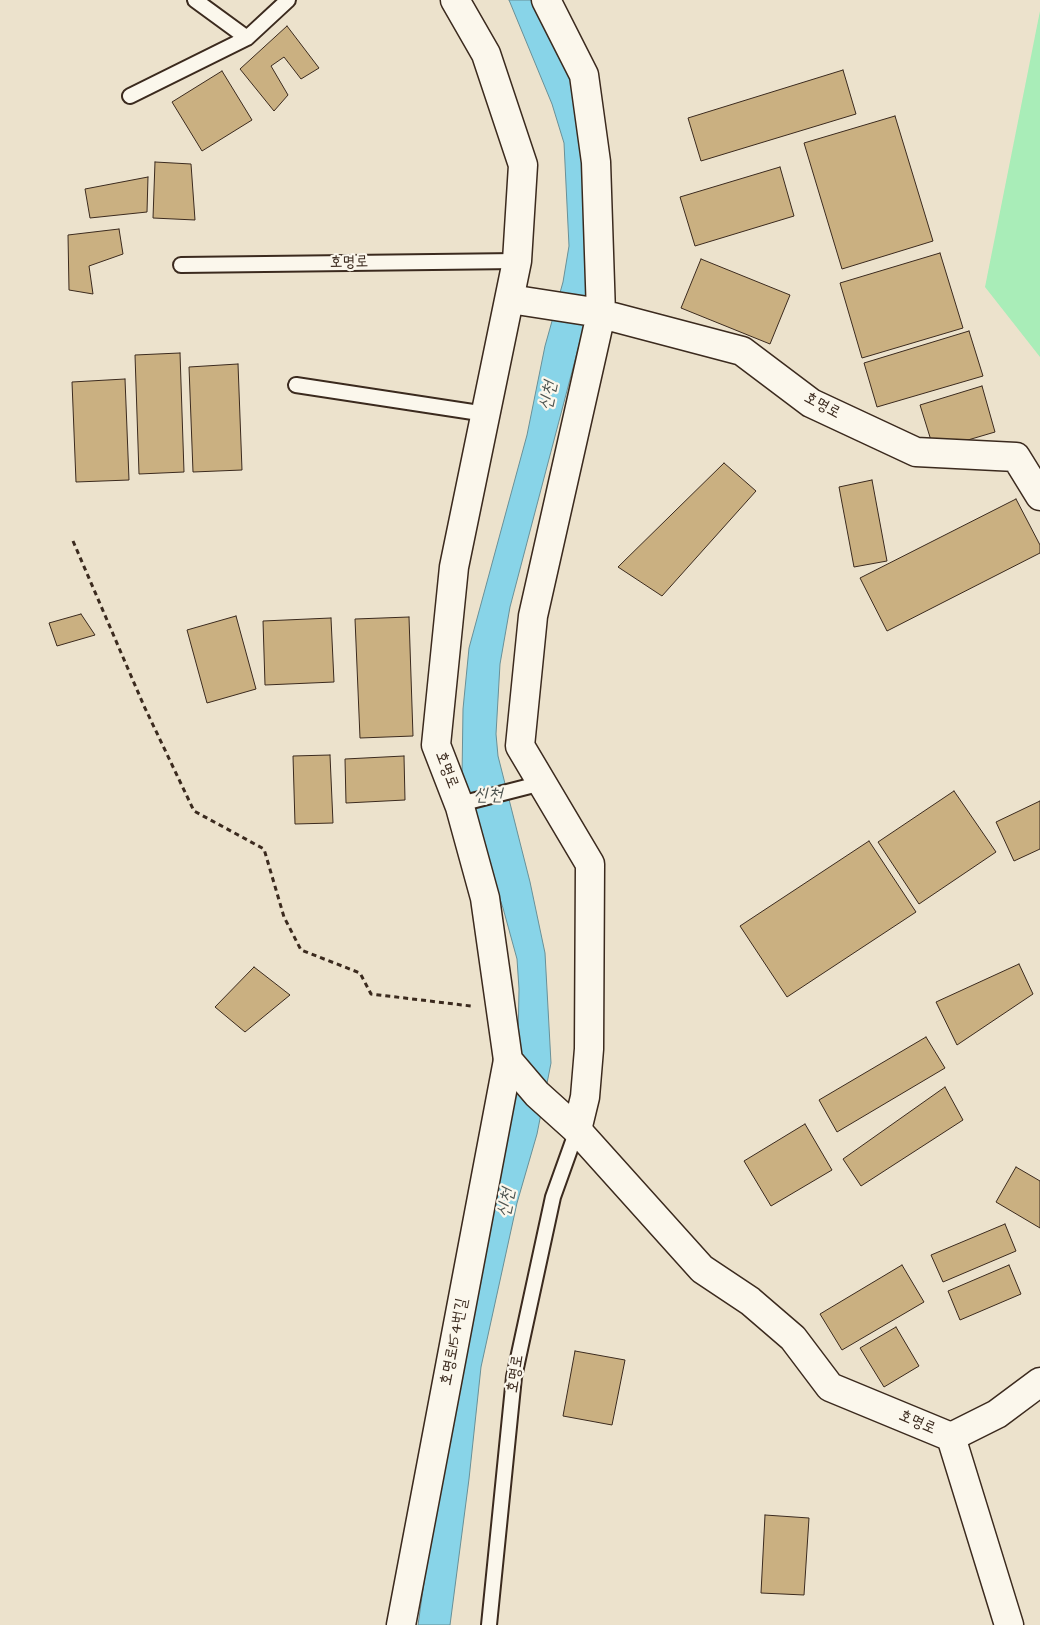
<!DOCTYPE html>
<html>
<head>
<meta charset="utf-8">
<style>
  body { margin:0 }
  canvas { display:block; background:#ece2cc }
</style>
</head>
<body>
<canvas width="1040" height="1625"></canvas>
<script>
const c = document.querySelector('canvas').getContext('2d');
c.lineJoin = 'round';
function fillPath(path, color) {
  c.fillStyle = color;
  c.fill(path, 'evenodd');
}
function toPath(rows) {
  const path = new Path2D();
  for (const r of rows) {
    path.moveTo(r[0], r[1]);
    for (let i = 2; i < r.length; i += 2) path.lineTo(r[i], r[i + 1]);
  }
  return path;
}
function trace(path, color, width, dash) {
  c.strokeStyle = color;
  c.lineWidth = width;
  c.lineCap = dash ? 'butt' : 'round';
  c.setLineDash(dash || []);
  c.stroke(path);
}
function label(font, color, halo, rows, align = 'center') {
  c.font = font + ' "Architects Daughter","Poor Story",sans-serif';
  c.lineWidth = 4.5;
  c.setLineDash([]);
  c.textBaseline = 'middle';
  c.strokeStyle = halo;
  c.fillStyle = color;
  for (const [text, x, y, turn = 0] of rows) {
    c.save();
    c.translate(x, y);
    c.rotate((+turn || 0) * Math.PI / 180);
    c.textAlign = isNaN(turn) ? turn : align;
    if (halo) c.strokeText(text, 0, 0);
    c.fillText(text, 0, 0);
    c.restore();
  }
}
fillPath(toPath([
  [1040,11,1040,357,985,287]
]), '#a9edb8');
const water = toPath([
  [509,0,533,0,578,92,593,292,510,607,500,664,496,734,498,756,530,882,545,953,551,1063,537,1134,517,1203,481,1367,469,1479,450,1625,418,1625,441,1462,518,1042,519,989,517,959,503,908,474,823,462,777,463,709,469,648,527,435,545,346,563,282,569,246,564,143,552,104,509,0]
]);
fillPath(water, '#88d4e8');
trace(water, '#699097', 1);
const building = toPath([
  [287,26,319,68,301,79,284,57,271,66,288,95,274,111,240,69,287,26],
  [843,70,856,114,701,161,688,118,843,70],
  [222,71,252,120,202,151,172,102,222,71],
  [895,116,933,241,842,269,804,143,895,116],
  [155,162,191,164,195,220,153,218,155,162],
  [780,167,794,216,695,246,680,197,780,167],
  [148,177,147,212,90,218,85,189,148,177],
  [119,229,123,254,89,266,93,294,69,290,68,235,119,229],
  [940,253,963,328,862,358,840,283,940,253],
  [701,259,790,295,770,344,681,308,701,259],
  [969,331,983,376,877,407,864,363,969,331],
  [180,353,184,472,139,474,135,355,180,353],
  [238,364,242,470,193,472,189,367,238,364],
  [125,379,129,480,76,482,72,382,125,379],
  [982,386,995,432,934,450,920,405,982,386],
  [724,463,756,491,662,596,618,567,724,463],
  [872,480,887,561,854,567,839,487,872,480],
  [1016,499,1040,545,1040,553,887,631,860,578,1016,499],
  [81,614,95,635,57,646,49,623,81,614],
  [236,616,256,689,207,703,187,630,236,616],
  [409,617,413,736,360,738,355,619,409,617],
  [331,618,334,682,265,685,263,621,331,618],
  [330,755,333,823,295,824,293,756,330,755],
  [404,756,405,800,346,803,345,759,404,756],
  [954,791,996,852,919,904,878,842,954,791],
  [1040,801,1040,849,1014,861,996,822,1040,801],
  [869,841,916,912,787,997,740,926,869,841],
  [1019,964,1033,994,957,1045,936,1002,1019,964],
  [254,967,290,995,245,1032,215,1007,254,967],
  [926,1037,945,1068,837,1132,819,1100,926,1037],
  [945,1087,963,1120,861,1186,843,1159,945,1087],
  [805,1124,832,1170,771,1206,744,1161,805,1124],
  [1016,1167,1040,1181,1040,1228,996,1202,1016,1167],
  [1005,1224,1016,1251,943,1282,931,1255,1005,1224],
  [902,1265,924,1302,842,1350,820,1314,902,1265],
  [1009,1265,1021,1294,960,1320,948,1291,1009,1265],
  [896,1327,919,1366,884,1387,860,1348,896,1327],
  [575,1351,625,1360,612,1425,563,1416,575,1351],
  [765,1515,809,1518,804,1595,761,1593,765,1515]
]);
fillPath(building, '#cab081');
trace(building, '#3b2a1e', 1);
const service = toPath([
  [195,0,247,38],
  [130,96,247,38,288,0],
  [181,265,517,261],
  [296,385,486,414],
  [460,807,464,803,542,783],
  [489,1625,514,1377,553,1197,577,1130]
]);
const minor = toPath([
  [546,0,584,75,596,162,601,314,533,616,520,746,590,864,589,1049,585,1097,577,1130],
  [510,299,594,312,742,351,811,403,916,452,1016,457,1040,496],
  [951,1437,997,1414,1040,1382],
  [401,1625,508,1060]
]);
const tertiary = toPath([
  [455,0,486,54,523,165,517,261,454,567,436,745,460,807,485,898,508,1060,537,1094,577,1130,702,1269,750,1301,793,1338,830,1387,951,1437,1009,1625]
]);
trace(service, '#3b2a1e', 18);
trace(minor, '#3b2a1e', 31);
trace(tertiary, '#3b2a1e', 31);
trace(toPath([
  [73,541,144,706,194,811,264,849,284,917,301,950,360,973,371,994,471,1006]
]), '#3b2a1e', 3, [5, 4]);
trace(service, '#fbf7ec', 14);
trace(minor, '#fbf7ec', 28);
trace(tertiary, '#fbf7ec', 28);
label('16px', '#3b2a1e', '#fbf7ec', [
  ["호명로",349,263,-1],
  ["호명로",822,406,28],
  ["호명로",446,770,69],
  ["호명로154번길",455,1342,-79],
  ["호명로",516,1374,-81],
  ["호명로",917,1423,23]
]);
label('italic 18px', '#4e5450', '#fbf7ec', [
  ["신천",549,396,-78],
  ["신천",488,796],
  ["신천",507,1203,-78]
]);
</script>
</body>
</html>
